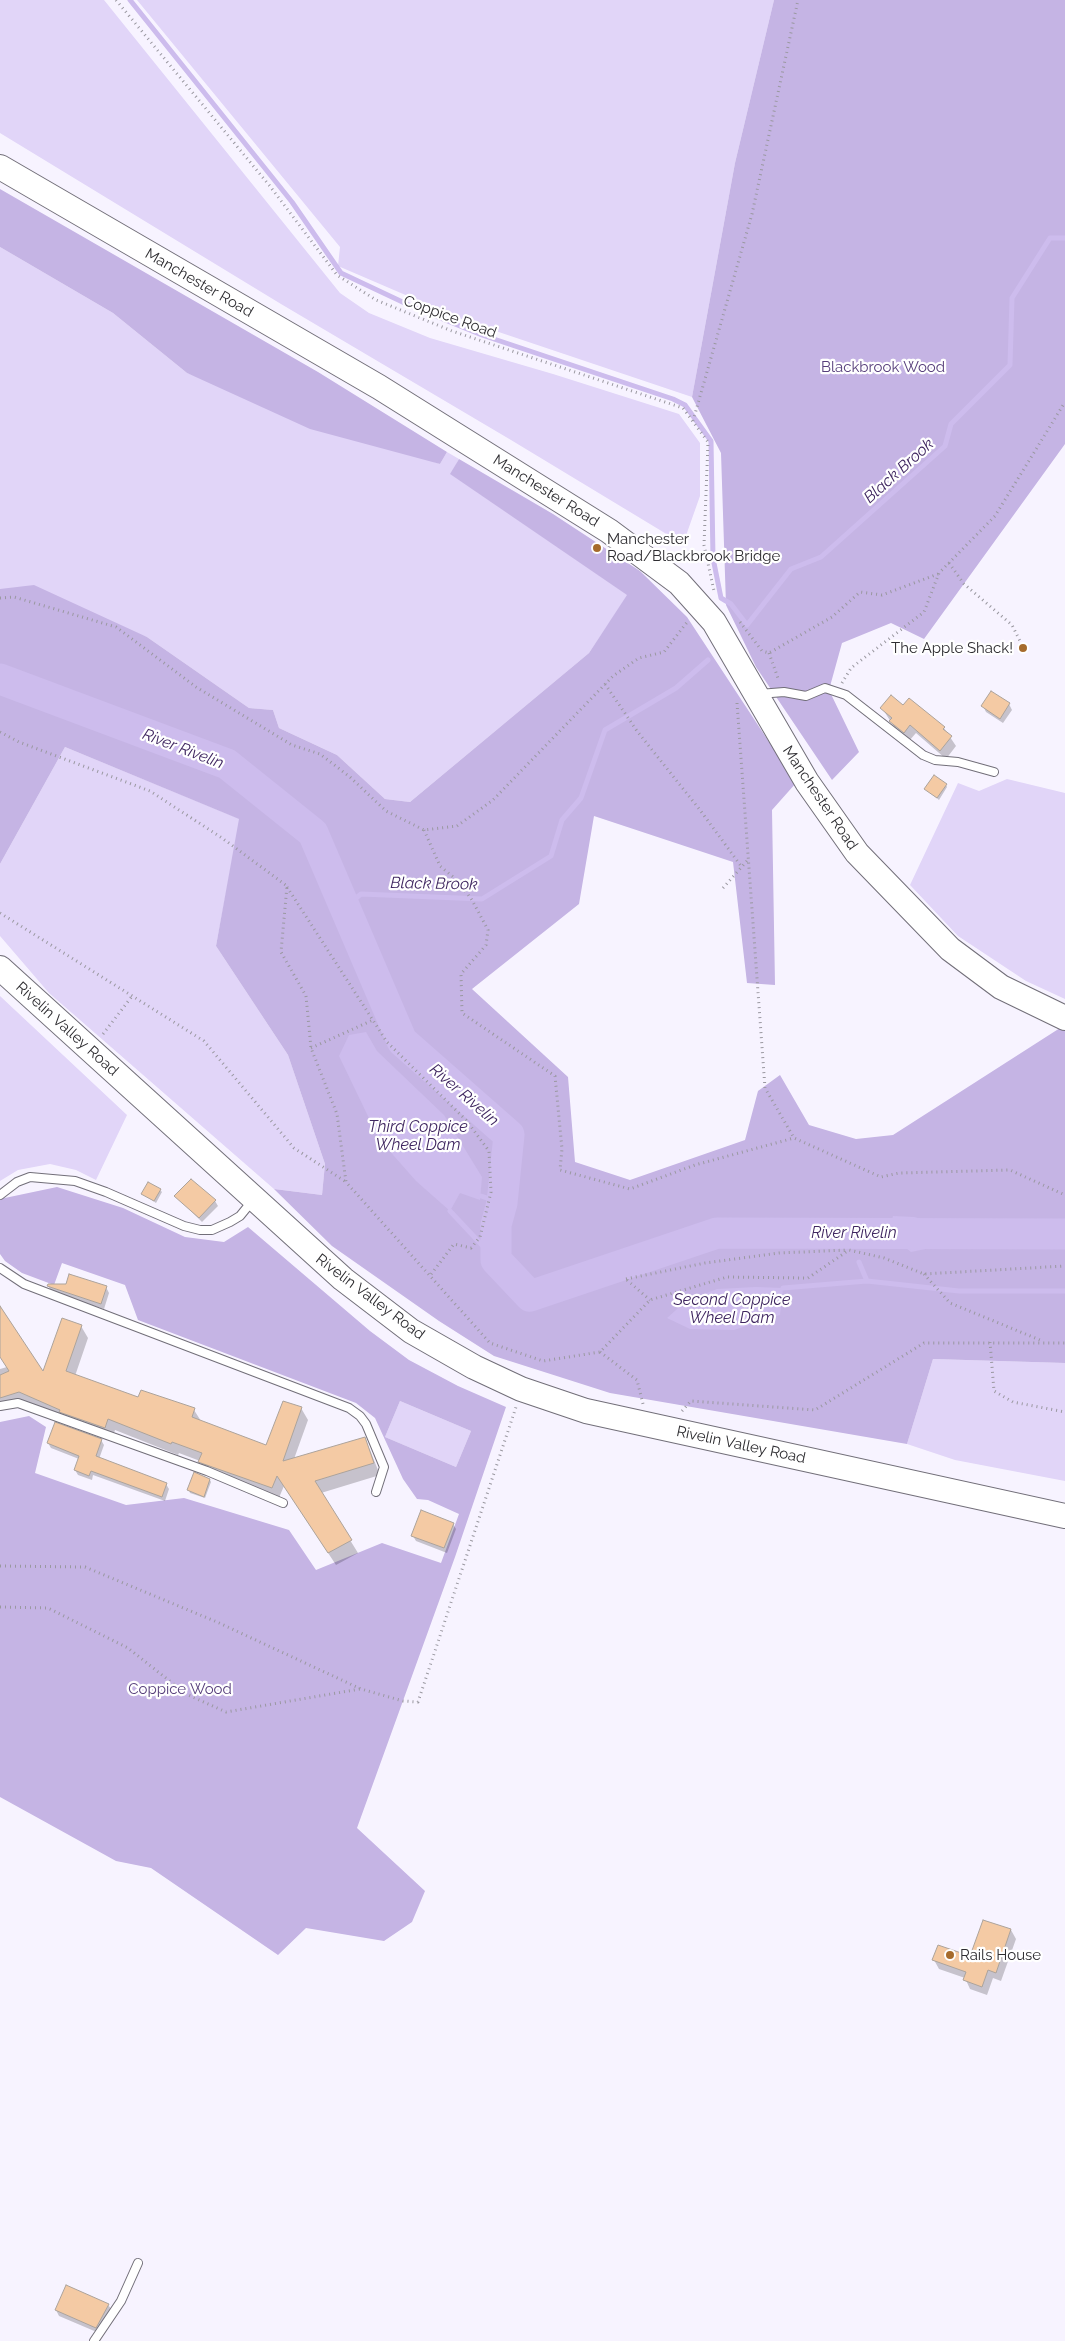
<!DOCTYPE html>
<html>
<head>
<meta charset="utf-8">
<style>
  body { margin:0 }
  canvas { display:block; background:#f7f3ff }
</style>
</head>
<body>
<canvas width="1065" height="2341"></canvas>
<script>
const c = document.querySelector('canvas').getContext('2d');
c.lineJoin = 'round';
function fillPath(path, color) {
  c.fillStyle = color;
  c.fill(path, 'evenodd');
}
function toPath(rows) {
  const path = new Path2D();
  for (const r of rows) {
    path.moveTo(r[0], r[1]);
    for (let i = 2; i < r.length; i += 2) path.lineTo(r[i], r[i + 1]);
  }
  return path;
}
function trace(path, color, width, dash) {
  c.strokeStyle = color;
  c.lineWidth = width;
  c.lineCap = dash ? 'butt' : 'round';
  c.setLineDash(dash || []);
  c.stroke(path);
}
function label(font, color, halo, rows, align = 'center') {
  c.font = font + ' Raleway,sans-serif';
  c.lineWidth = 4.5;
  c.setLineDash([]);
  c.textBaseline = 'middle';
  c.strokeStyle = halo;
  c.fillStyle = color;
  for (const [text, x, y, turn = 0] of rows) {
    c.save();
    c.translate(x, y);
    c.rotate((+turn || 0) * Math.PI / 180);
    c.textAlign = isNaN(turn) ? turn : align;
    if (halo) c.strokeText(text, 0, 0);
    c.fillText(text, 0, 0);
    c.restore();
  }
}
fillPath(toPath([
  [0,0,104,0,340,293,369,313,430,338,553,374,679,414,700,443,700,496,683,544,511,440,281,304,0,133],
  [137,0,774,0,735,163,692,397,466,321,338,266,340,247],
  [0,247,113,313,187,373,440,464,447,452,459,459,451,474,628,595,589,653,410,802,385,799,337,755,279,728,273,710,249,708,147,637,0,589],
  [65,747,240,819,216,946,288,1055,325,1164,322,1195,274,1189,49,993,0,936,0,864],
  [1007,779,1065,793,1065,999,1026,981,958,936,910,885,958,783,979,791],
  [0,996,127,1115,96,1180,76,1170,50,1164,18,1170,0,1181],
  [933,1359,1065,1363,1065,1481,955,1460,907,1444],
  [400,1401,471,1431,456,1467,385,1437]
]), '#e1d5f8');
fillPath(toPath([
  [774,0,1065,0,1065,444,924,639,891,623,842,643,829,690,859,752,832,780,756,667,726,605,721,453,692,397,735,163],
  [0,189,318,372,447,452,440,464,310,429,187,373,113,313,0,247],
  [459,459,553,514,640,571,687,617,796,783,772,810,775,985,747,983,733,862,594,816,579,904,472,989,568,1077,575,1162,630,1180,745,1140,758,1091,780,1075,809,1125,856,1139,893,1135,1060,1028,1065,1030,1065,1363,933,1359,907,1444,610,1393,494,1356,439,1321,332,1246,274,1189,322,1195,325,1164,288,1055,216,946,239,819,65,747,0,864,0,589,34,585,147,637,249,708,273,710,279,728,337,755,385,799,410,802,589,653,627,595,450,474],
  [57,1187,123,1208,185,1237,224,1242,248,1227,370,1331,409,1360,458,1386,506,1407,455,1557,357,1828,425,1891,412,1922,384,1941,306,1928,278,1955,151,1868,116,1861,0,1797,0,1422,29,1416,46,1427,35,1473,126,1505,184,1498,289,1530,316,1570,382,1543,441,1563,459,1514,428,1500,417,1499,403,1479,375,1418,356,1403,138,1320,125,1285,62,1263,54,1285,22,1273,5,1261,0,1254,0,1199],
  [400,1401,471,1431,456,1467,385,1437]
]), '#c5b4e4');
fillPath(toPath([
  [366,1032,377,1051,444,1115,482,1177,480,1200,460,1193,450,1211,416,1181,379,1139,339,1056,349,1035],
  [893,1216,914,1217,932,1222,935,1247,911,1252,888,1234],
  [756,1287,783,1288,780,1315,734,1330,690,1329,667,1318,686,1301,717,1289]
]), '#cdbced');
fillPath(toPath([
  [1009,704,1012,710,1003,723,986,712,983,706],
  [903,707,944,728,956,746,946,759,916,733,909,741,896,730,882,708],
  [946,785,947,787,939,800,926,789],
  [160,1190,162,1192,156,1203,143,1194],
  [176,1196,215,1201,218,1206,202,1222],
  [48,1286,106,1287,109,1293,104,1309,52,1292],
  [0,1308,43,1374,81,1326,88,1338,75,1376,139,1399,194,1410,201,1421,266,1446,301,1408,308,1420,294,1459,365,1438,380,1475,321,1493,358,1553,336,1565,284,1486,278,1500,206,1474,200,1461,179,1453,178,1455,115,1430,112,1440,26,1404,0,1411,0,1369,7,1367,0,1356],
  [101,1440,104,1445,99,1459,166,1484,169,1489,165,1501,93,1475,92,1480,78,1475,75,1470,79,1459,51,1448,48,1443],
  [210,1480,211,1482,205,1498,190,1493,189,1490],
  [453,1524,456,1529,447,1553,416,1541,413,1536],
  [984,1921,1011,1930,1016,1939,1001,1981,993,1978,987,1995,970,1989,965,1978,939,1969,934,1960,971,1958],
  [108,2305,112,2310,99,2333,59,2316,56,2310]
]), '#0003');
trace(toPath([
  [130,0,292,202,341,273,411,306,482,335,673,399,685,405,711,441,713,558,721,598,731,604,747,625,791,569,821,557,945,446,951,424,1010,365,1012,298,1050,238,1065,238],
  [345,907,361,894,482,899,551,856,562,820,581,798,605,730,676,688,708,660],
  [481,1196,502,1203],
  [450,1211,496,1260],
  [859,1262,867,1281,959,1291,1065,1291],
  [783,1288,867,1281]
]), '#cdbced', 5);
trace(toPath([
  [0,679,227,764,313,833,402,1041,509,1135,502,1203,496,1225,496,1260,530,1296,717,1233,1065,1234]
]), '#cdbced', 31);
const building = toPath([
  [991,691,1010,703,1000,719,981,706,991,691],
  [891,695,903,705,909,698,945,727,943,729,952,736,940,751,910,725,904,733,889,721,892,718,880,708,891,695],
  [934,775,947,784,937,798,924,789,934,775],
  [191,1179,216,1200,199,1218,174,1196,191,1179],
  [148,1182,161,1189,154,1201,141,1194,148,1182],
  [69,1274,107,1286,101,1304,47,1286,48,1284,66,1284,69,1274],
  [0,1306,43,1371,62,1318,82,1325,66,1371,138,1397,141,1390,195,1408,192,1417,266,1445,283,1401,302,1407,283,1461,365,1437,374,1463,315,1481,352,1540,328,1553,277,1476,272,1488,198,1462,202,1453,172,1442,171,1444,108,1419,105,1428,59,1412,60,1410,19,1392,0,1398,0,1375,9,1371,0,1357,0,1306],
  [55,1422,102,1439,96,1456,167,1483,162,1497,91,1471,89,1476,74,1470,79,1456,47,1443,55,1422],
  [194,1472,210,1479,204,1497,187,1490,194,1472],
  [421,1510,454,1523,444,1548,411,1536,421,1510],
  [983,1920,1011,1929,996,1973,988,1970,982,1987,963,1980,966,1972,932,1960,938,1945,970,1956,983,1920],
  [66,2285,109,2304,96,2328,55,2310,66,2285]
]);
fillPath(building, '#f4caa4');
trace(building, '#aca39b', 1);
const lane = toPath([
  [759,694,784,692,806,696,825,688,846,695,923,755,935,760,958,762,994,772],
  [0,1195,17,1182,30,1177,75,1181,106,1192,184,1226,200,1230,212,1230,230,1222,240,1216,253,1200],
  [0,1268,24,1284,349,1408,360,1416,366,1424,384,1467,376,1492],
  [0,1406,18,1403,207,1471,283,1503],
  [94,2341,121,2301,138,2263]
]);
const primary = toPath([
  [0,167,379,387,609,531,679,583,714,622,807,782,857,853,950,949,1001,987,1065,1018],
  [0,968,343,1279,411,1331,474,1367,521,1389,586,1411,1065,1516]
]);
trace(lane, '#726f79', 10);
trace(primary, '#726f79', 26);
trace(toPath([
  [116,0,269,185,337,275,376,300,452,331,683,408,708,442,704,545,714,591],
  [693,421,752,214,798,0],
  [949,563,964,584,1012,625,1020,641],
  [0,598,14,597,116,627,196,687,292,745,320,754,350,777,386,811,424,830,457,826,493,800,613,676,639,658,664,652,688,621],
  [740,622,762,651,769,653,832,617,860,592,882,595,938,574],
  [769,653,779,681],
  [842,683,851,668,924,612,939,573,995,516,1065,402],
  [605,684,637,731,700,810,741,866],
  [737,703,765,1088,794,1138,881,1177,899,1173,1010,1170,1065,1195],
  [0,732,19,742,150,791,222,838,287,886,281,952,306,996,311,1048,337,1114,346,1182,490,1343,543,1361,600,1352,650,1300,727,1277,808,1278,849,1250,884,1258,924,1274,1065,1266],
  [424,830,440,866,458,881,472,900,488,930,486,945,461,974,462,1013,555,1076,562,1149,560,1170,630,1189,695,1165,794,1138],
  [287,887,387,1042,466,1120,489,1151,491,1192,480,1237,471,1248,454,1244,429,1277],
  [723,888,747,861],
  [0,913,204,1041,294,1148,346,1182],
  [103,1034,133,995],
  [311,1048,373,1020],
  [924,1274,950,1303,1040,1340],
  [626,1279,705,1263,779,1253,848,1250],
  [627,1280,650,1300],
  [990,1342,994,1391,1013,1402,1065,1412],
  [600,1352,637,1380,643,1404],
  [682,1411,691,1401,815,1410,924,1343,1065,1343],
  [0,1566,85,1567,217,1622,361,1689,403,1701,418,1702,516,1407],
  [0,1607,48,1608,128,1648,186,1694,226,1712,360,1689]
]), '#9a98a0', 3, [1, 4]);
trace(lane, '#fff', 8);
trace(primary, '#fff', 24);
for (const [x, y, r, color] of [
  [597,548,5,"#a66b2c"],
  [1023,648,5,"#a66b2c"],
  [950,1955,5,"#a66b2c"]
]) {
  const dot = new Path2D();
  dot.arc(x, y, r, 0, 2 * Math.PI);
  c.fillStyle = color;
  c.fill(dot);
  trace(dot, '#fff', 2);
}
label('15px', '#2e2d31', '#fff', [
  ["Manchester Road",199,283,30],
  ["Coppice Road",450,317,20],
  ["Manchester Road",546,491,32],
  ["Manchester Road",820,798,56],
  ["Rivelin Valley Road",67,1029,42],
  ["Rivelin Valley Road",370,1297,37],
  ["Rivelin Valley Road",741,1445,12]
]);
label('15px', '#58407c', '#fff', [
  ["Blackbrook Wood",883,367],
  ["Coppice Wood",180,1689]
]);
label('15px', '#2e2d31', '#fff', [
  ["Manchester",607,539],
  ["Road/Blackbrook Bridge",607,556],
  ["The Apple Shack!",1013,648,"right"],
  ["Rails House",960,1955]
], 'left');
label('italic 16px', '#3f2660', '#fff', [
  ["Black Brook",899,471,-42],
  ["River Rivelin",183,749,21],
  ["Black Brook",434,884,1],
  ["River Rivelin",464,1095,41],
  ["Third Coppice",418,1127],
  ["Wheel Dam",418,1145],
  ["River Rivelin",854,1233],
  ["Second Coppice",732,1300],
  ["Wheel Dam",732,1318]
]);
</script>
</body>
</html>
